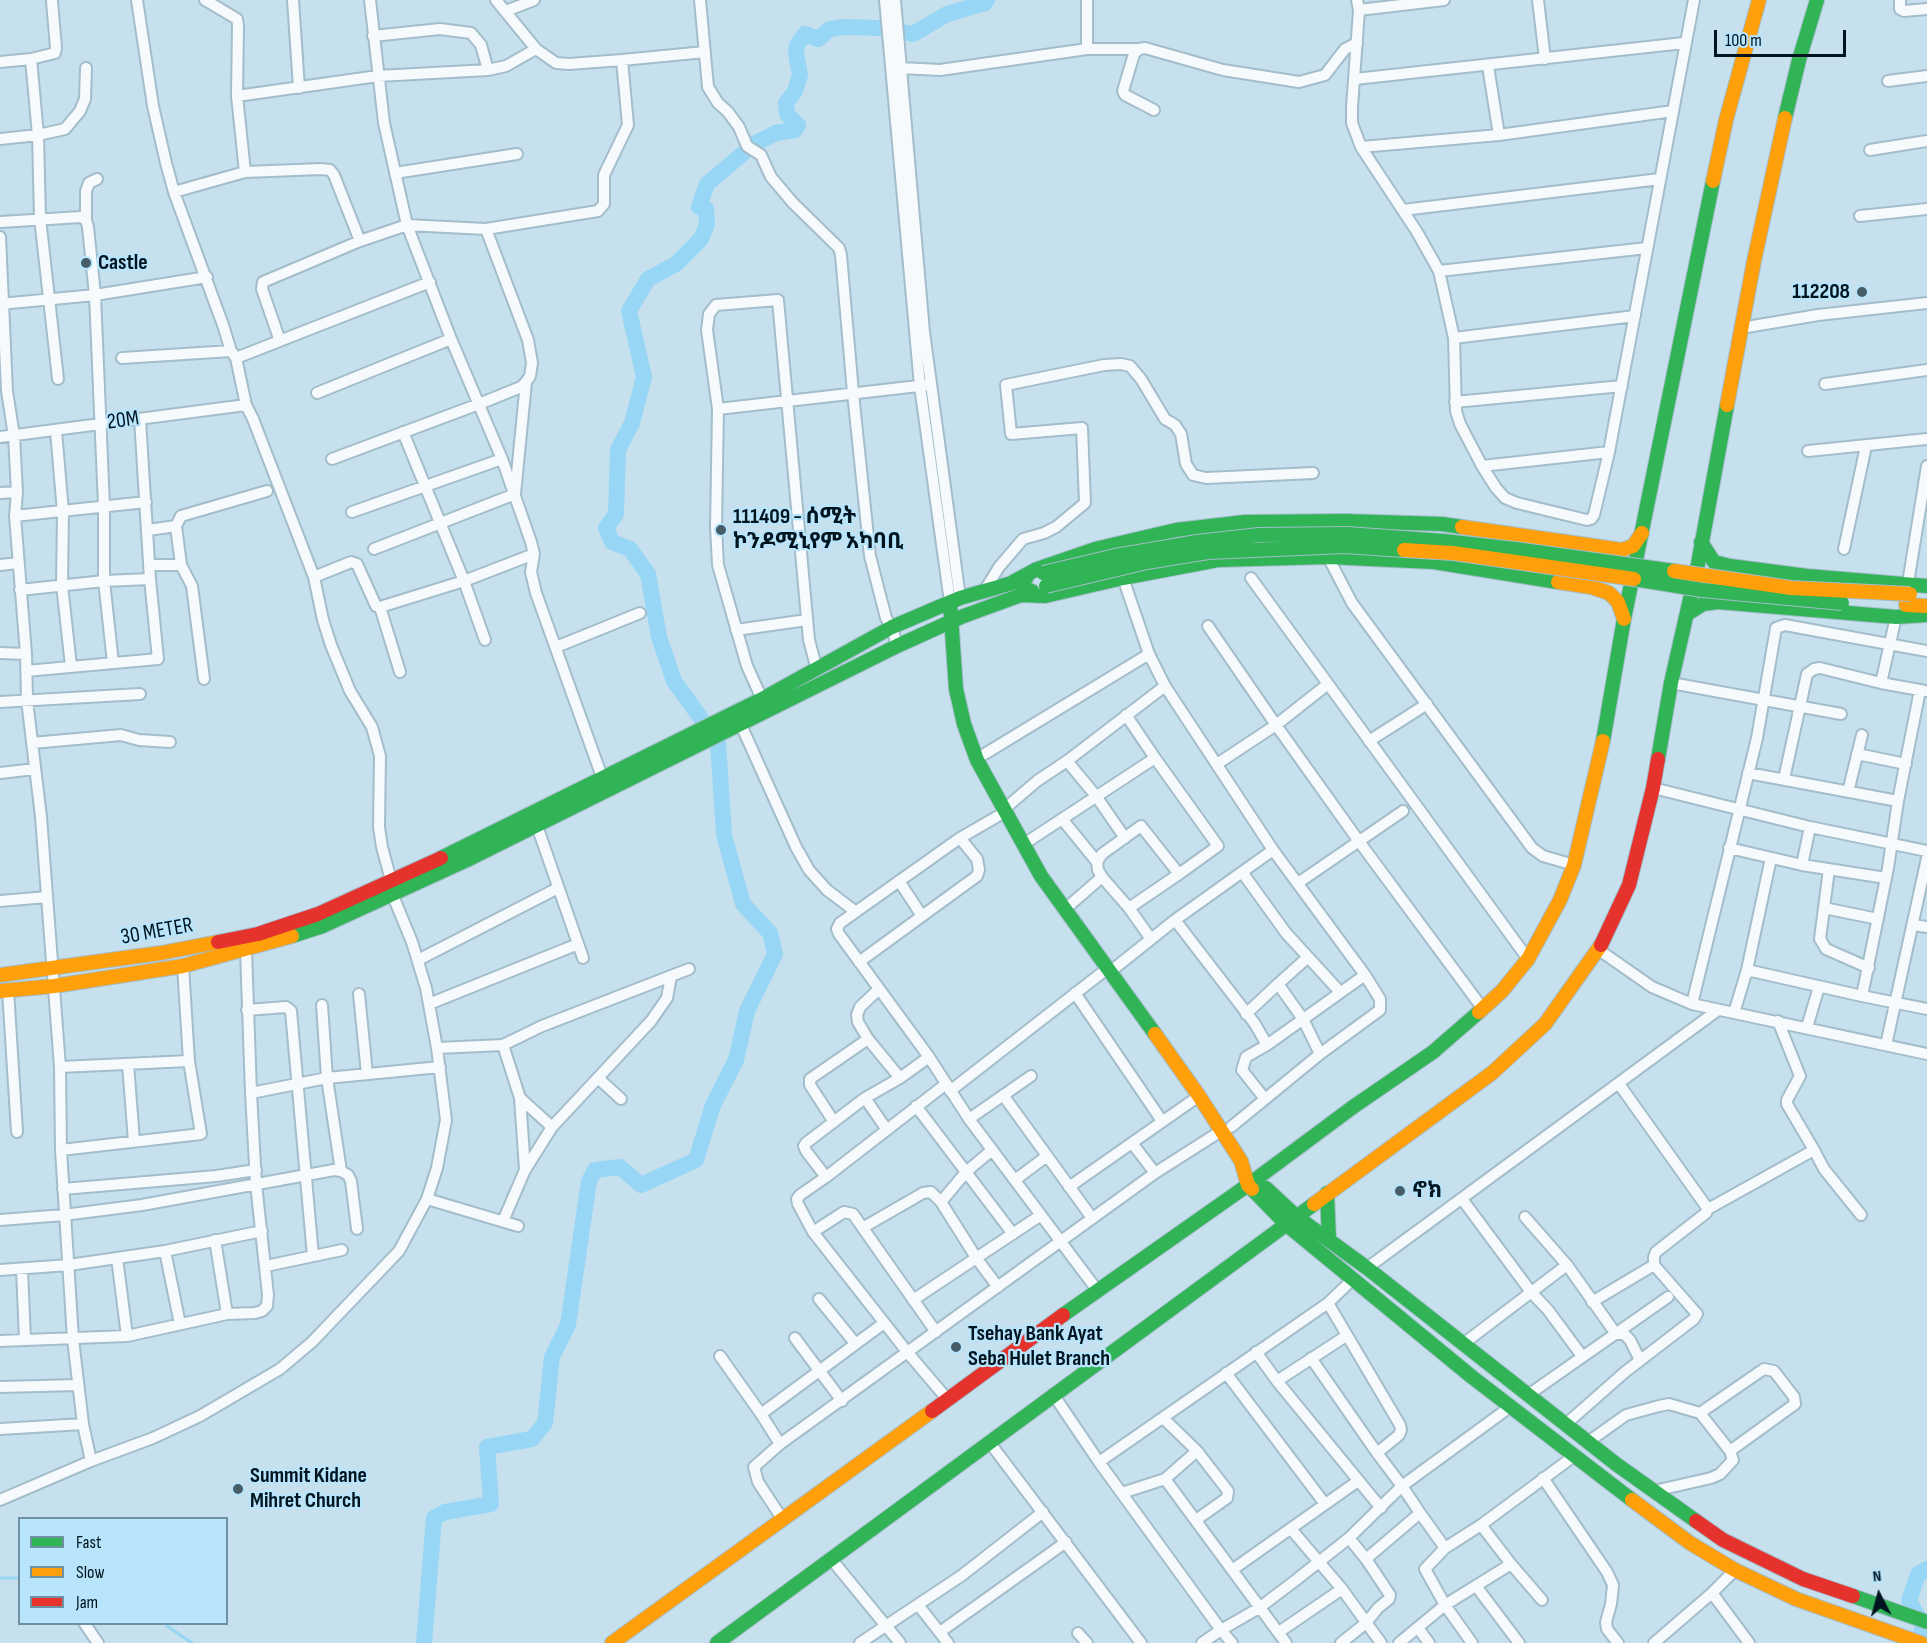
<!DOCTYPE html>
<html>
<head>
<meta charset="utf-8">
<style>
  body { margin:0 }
  #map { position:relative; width:1927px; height:1643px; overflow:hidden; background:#c7e0ed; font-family:"Sofia Sans Condensed",sans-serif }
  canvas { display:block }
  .legend { position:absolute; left:18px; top:1517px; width:210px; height:108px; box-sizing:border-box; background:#b8e5fc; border:2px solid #6e92a4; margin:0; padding:8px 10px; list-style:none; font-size:18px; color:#00151f }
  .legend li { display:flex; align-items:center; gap:12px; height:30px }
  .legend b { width:30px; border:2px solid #6e92a4 }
  .north { position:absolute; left:1849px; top:1565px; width:60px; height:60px; -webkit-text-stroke:4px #b8e5fc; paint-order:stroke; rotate:354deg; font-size:16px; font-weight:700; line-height:24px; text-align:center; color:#00151f }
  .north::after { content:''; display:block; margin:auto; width:21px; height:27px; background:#00151f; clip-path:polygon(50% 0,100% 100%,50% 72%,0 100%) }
  .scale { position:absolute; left:1714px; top:30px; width:132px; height:27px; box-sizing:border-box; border:3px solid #00151f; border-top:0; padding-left:8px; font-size:18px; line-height:21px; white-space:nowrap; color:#00151f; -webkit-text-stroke:4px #b8e5fc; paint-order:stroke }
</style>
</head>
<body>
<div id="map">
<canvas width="1927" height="1643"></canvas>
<ul class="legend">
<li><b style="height:8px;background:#30b455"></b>Fast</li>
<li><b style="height:8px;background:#ff9f0a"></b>Slow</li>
<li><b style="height:8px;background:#e5322d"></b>Jam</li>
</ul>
<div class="north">N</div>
<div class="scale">100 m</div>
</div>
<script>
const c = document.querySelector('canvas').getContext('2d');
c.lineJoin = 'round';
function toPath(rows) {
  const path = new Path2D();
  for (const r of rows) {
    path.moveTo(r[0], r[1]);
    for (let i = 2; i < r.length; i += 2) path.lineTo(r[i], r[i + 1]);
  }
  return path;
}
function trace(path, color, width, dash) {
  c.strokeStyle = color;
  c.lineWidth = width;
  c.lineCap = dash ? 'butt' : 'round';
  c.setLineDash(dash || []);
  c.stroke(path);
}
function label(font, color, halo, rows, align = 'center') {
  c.font = font + ' "Sofia Sans Condensed","Noto Sans Ethiopic",sans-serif';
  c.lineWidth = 4.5;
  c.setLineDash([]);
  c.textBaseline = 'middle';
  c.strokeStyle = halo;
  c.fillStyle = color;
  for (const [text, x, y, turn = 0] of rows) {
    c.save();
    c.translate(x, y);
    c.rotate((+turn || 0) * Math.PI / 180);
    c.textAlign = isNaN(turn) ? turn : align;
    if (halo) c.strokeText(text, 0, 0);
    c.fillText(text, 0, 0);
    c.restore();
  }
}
trace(toPath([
  [0,1578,20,1578],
  [167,1624,167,1626,192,1643]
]), '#97d6f5', 3);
trace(toPath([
  [424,1643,434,1518,445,1512,491,1504,487,1447,532,1439,545,1423,552,1357,568,1325,589,1181,595,1170,620,1167,641,1185,696,1160,713,1105,736,1060,747,1011,775,954,770,933,743,904,724,835,718,742,674,681,659,637,648,574,630,549,612,542,606,528,616,514,618,450,632,423,644,377,629,311,648,279,676,264,701,239,707,224,706,209,699,207,707,184,754,144,776,133,795,130,798,125,787,114,786,103,795,91,800,75,796,53,797,45,805,34,818,39,830,29,845,27,881,28,913,34,947,14,985,3,987,0],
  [1919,1643,1923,1625,1909,1601,1918,1574,1927,1569]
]), '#97d6f5', 16);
const street = toPath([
  [205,0,237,19,238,26,237,96,245,172],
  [293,0,299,88],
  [370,0,384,123,407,225,451,339,502,459,531,542,534,554,531,572,536,593,602,777],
  [496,0,536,49,556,63,569,64,622,60],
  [700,0,708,87,718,103,728,112,739,127,747,146,761,155,771,177,793,203,839,248,841,255,853,393,870,556,886,618,892,627,897,646],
  [885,0,920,386,950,602],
  [895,0,924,332,960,598],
  [1087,0,1087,49],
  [1357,0,1359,10,1352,107,1352,123,1361,147,1417,232,1439,271,1454,338,1456,411,1460,424,1482,466,1496,488,1505,498,1517,503,1587,520,1591,519,1594,515,1609,452,1694,0],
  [1538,0,1545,59],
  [1900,0,1900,9,1904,11,1927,9],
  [1359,10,1444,0],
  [506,11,534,0],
  [373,36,440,29,471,33,481,45,488,70],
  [31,59,55,53,56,48,52,1],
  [0,62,31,59,38,135,40,218,58,379],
  [1488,66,1499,135],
  [900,68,940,70,1087,49,1139,49],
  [1355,79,1684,43],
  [1888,81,1927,76],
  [237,96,378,76,488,70,506,66,536,49],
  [1154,110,1125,95,1123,91,1134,54,1139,49,1145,48,1223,70,1299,82,1325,75,1345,49,1357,43],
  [0,139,38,135,65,129,80,111,85,99,86,68],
  [1361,147,1499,135,1673,111],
  [1870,150,1927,141],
  [395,173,517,154],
  [97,179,89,183,86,191,86,220,88,227,95,295,104,506,104,581,113,663],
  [174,192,245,172,321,169,330,170,334,175,360,241],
  [1403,210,1660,179],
  [1860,216,1927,209],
  [0,222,81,217,86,220],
  [0,237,7,391,14,436,17,492,15,516,26,654,27,700,41,817,60,1067,61,1150,73,1339,83,1424,91,1461],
  [1439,271,1647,248],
  [0,304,95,295,207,277],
  [1741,328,1818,315,1927,303],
  [1454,338,1635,316],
  [280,341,262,289,263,282,360,241,407,225,486,229,598,211,604,204,604,175,628,125,622,60,705,52],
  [122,358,231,351],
  [236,358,430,282],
  [1825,384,1927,370],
  [317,393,451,339],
  [1455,402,1622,386],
  [718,409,927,385],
  [56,431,63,512,62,585,71,666],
  [403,432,464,581,485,640],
  [0,437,246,405],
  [1808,451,1927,439],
  [332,459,479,404,521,387,526,382,530,376,532,363,528,340,486,229],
  [1482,466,1609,452],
  [0,493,17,492],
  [352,512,502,459],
  [15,516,146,502],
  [176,526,181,565],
  [148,530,176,526,181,516,267,491],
  [374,549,515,494,526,382],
  [1844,549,1866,446],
  [1328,557,1352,603,1532,848,1543,856,1574,865],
  [0,565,18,563],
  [150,565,181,565,192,586,204,679],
  [314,577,351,562,357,564,376,606,380,607,464,581,534,554],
  [1123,578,1149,654,1165,686,1273,850,1365,975,1380,999,1380,1010,1320,1054,1231,1127],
  [1251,578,1528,959],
  [1908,583,1927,466],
  [20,590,104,581,150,579],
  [985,590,999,567,1023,539,1044,533,1056,527,1085,503,1082,428,1011,434,1006,385,1104,365,1121,364,1130,366,1141,379,1165,419,1175,425,1181,434,1186,464,1193,475,1206,478,1313,473],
  [380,607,400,672],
  [1208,626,1276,725,1358,840,1483,1009],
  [736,630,807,620],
  [556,647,640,613],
  [0,653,26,654],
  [26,671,158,659,150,579,140,419],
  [1671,683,1841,714],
  [1881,683,1896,617],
  [762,699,747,666,718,565,716,527,718,409,707,330,709,314,716,305,778,300,809,640,817,670],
  [0,702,140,694],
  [1126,715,1155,758],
  [741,725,796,847,809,870,827,890,856,912],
  [1369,741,1427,704],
  [32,743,121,735,139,740,170,742],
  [1857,754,1906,764],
  [983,755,1149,654],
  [1067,761,1096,796,1125,838],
  [1217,764,1276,725,1328,684],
  [0,773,35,769],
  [1748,773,1898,801],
  [1784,779,1807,674,1814,669,1820,668,1881,683,1925,691],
  [1653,788,1810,827,1927,851],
  [1848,792,1862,735],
  [1062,819,1097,862],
  [537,826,583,958],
  [1030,840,1155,758,1218,846,1179,874],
  [1729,848,1802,865,1886,878],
  [1802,865,1810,827],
  [1829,869,1820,939,1826,949,1869,968],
  [1242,872,1286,933,1340,992],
  [899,881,922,916],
  [1298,883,1403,811],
  [0,901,47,897],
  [1071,904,1102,877,1098,870,1097,862,1102,854,1141,826,1179,874,1129,908,1102,877],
  [1129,908,1151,939],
  [1824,908,1878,919],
  [1175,920,1255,1024,1267,1045],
  [1913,925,1927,927],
  [1599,950,1652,987,1692,1004,1927,1054],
  [418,960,558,888],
  [859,962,977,876,979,870,977,859,960,838],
  [1116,967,1175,920,1273,850],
  [1747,970,1862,996,1927,1009],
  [1278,984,1307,958],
  [879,989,860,1007,857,1015,858,1022,868,1039,900,1078],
  [8,990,17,1132],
  [1075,993,1162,1121],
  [359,994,367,1074],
  [1862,996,1888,868,1898,801,1920,690],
  [429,1004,578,944],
  [1692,1004,1757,738,1776,628,1785,625,1927,651],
  [322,1005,327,1078,341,1171],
  [247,1010,286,1007,291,1011,313,1256],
  [1734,1013,1747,970,1771,858],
  [1246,1014,1278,984,1303,1019,1320,1054],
  [1807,1027,1819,987],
  [503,1045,542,1026,689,969],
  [1886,1045,1927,858],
  [437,1048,503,1045,520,1098,552,1127],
  [128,1064,134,1141],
  [60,1067,189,1061],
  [598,1078,621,1099],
  [946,1084,826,1177,800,1195,797,1199,798,1204,813,1232,908,1353,948,1400],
  [950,1091,1108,968],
  [251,1093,327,1078,440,1067],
  [1003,1095,1092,1218],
  [520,1098,525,1170],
  [865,1098,887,1130],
  [1265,1099,1242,1070,1246,1057,1267,1045,1365,975],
  [916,1106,1013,1234],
  [969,1119,1031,1076],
  [834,1122,810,1085,810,1079,868,1039],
  [1132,1143,1155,1173],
  [61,1150,201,1134,189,1061,183,966],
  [1814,1150,1824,1169,1861,1215],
  [826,1177,806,1151,804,1146,806,1143,865,1098,900,1078,929,1057],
  [1015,1180,1047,1156],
  [1069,1187,1199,1096],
  [63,1189,216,1176,256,1170],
  [427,1199,518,1226],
  [1462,1199,1531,1292,1548,1310,1582,1356],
  [941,1202,966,1172,992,1150],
  [1708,1209,1814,1150,1787,1104,1787,1100,1800,1076,1778,1021],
  [1525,1217,1567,1265,1616,1334,1624,1334,1630,1340,1640,1360],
  [0,1220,64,1215,142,1205,334,1170,341,1171,348,1175,351,1181,357,1229],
  [503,1221,525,1170,552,1127,651,1021,667,998,671,976],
  [864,1227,923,1193,931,1192,941,1202,977,1259,998,1287],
  [813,1232,844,1212,853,1214,936,1332],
  [215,1240,227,1314],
  [165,1251,180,1324],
  [117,1258,127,1336],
  [266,1266,342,1250],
  [1367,1268,1718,1010],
  [22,1269,25,1340],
  [0,1270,69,1265,165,1251,262,1231],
  [1097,1290,969,1119,929,1057,839,934,837,929,840,923,960,838,1005,812,1009,805,1037,781,1067,761,1165,686],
  [819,1299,855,1343],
  [913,1300,1041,1215],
  [1592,1302,1654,1265],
  [1328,1303,1099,1462,1221,1630,1259,1608,1296,1580,1349,1538,1402,1486,1377,1453,1399,1435,1401,1430,1400,1425,1328,1303,1353,1279],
  [795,1338,842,1401],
  [0,1341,127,1336,227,1314,255,1313,262,1311,267,1306,268,1295,256,1184,251,1093,246,950],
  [1463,1344,1567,1265],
  [1256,1352,1277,1381,1381,1508],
  [720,1356,761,1414],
  [1311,1358,1377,1453],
  [1226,1373,1325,1504],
  [1277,1381,1346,1336],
  [0,1387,78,1385],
  [1053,1394,1099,1462],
  [1528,1395,1668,1297],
  [1700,1413,1758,1373,1764,1369,1774,1371,1794,1397,1795,1404,1730,1451],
  [1164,1419,1197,1451,1228,1491,1227,1498,1196,1520],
  [1566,1424,1625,1372,1694,1319,1697,1314,1654,1265,1654,1257,1656,1252,1706,1213,1708,1209,1619,1084],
  [0,1429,83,1424],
  [1588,1442,1626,1415,1659,1406,1669,1404,1700,1413,1730,1451,1733,1460,1720,1474,1711,1478,1654,1491],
  [990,1443,1141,1643],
  [780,1444,761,1414,884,1323],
  [1543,1478,1607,1572,1613,1585,1611,1604,1606,1622,1607,1629,1618,1643],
  [1165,1479,1286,1643],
  [1122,1493,1165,1479,1197,1451],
  [0,1500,91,1461,153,1438,200,1416,280,1369,312,1342,399,1251,427,1199,437,1168,446,1120,437,1048,426,988,412,942,393,896,391,880,382,847,379,827,380,756,372,727,350,691,331,645,323,620,314,577,253,419,246,405,236,358,231,351,223,325,174,192,166,163,153,106,137,0],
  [1420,1513,1445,1548,1481,1525,1574,1456],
  [783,1520,758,1482,754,1467,780,1444,1155,1173,1221,1131],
  [1291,1529,1342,1589,1381,1643],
  [1445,1548,1425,1569,1445,1605,1472,1643],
  [1366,1559,1420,1513,1402,1486,1510,1407],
  [832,1560,900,1643],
  [1511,1564,1542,1600],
  [1232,1570,1358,1481],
  [1476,1586,1519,1643],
  [1712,1593,1749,1643],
  [919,1606,948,1643],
  [85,1624,98,1643],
  [1418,1628,1429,1643],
  [940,1632,1066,1542],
  [1279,1632,1342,1589],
  [1078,1633,1087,1643],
  [860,1643,961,1576,1043,1512],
  [1202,1643,1221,1630,1232,1643],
  [1341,1643,1366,1623,1378,1608,1389,1599,1390,1595,1366,1559,1349,1538],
  [1399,1643,1445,1605,1511,1564,1481,1525],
  [1654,1643,1712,1593,1735,1570]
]);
const fast = toPath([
  [1785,118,1799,60,1817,0],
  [1701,542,1714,562,1730,566,1807,576,1927,586],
  [1013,582,1037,569,1095,549,1176,530,1245,522,1345,521,1442,524,1462,527],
  [1021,595,1045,596,1123,578,1218,560,1328,557,1434,562,1558,582],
  [950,602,956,689,964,724,977,760,1041,876,1155,1034],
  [1687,614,1703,604,1718,602,1896,617,1927,615],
  [1603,741,1624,619,1713,181],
  [1658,759,1671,683,1698,564,1727,405],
  [441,858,762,699,892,627,960,598,1026,579],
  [292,936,323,926,467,860,897,646,961,617,1032,591],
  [1266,1188,1297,1217,1367,1268,1616,1464,1696,1521],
  [1252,1189,1287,1225,1472,1377,1632,1500],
  [1327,1193,1329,1239],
  [1063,1315,1248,1185,1353,1107,1433,1052,1479,1012],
  [1853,1596,1927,1622],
  [717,1643,1314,1204]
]);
const slow = toPath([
  [1713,181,1726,120,1759,0],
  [1727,405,1754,261,1785,118],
  [1462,527,1622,550,1633,546,1642,533],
  [1558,582,1591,587,1609,593,1618,602,1624,619],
  [1906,605,1927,606],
  [0,975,161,953,218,942],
  [0,991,54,986,183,966,292,936],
  [1479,1012,1502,991,1528,959,1560,900,1574,865,1603,741],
  [1155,1034,1199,1096,1241,1161,1248,1185,1252,1189],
  [1314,1204,1492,1073,1545,1024,1601,945],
  [1632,1500,1690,1543,1735,1570,1796,1599,1921,1643],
  [612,1643,932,1411]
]);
const jam = toPath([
  [218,942,258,934,318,914,441,858],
  [1601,945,1629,885,1653,788,1658,759],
  [932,1411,1063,1315],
  [1696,1521,1723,1540,1803,1579,1853,1596]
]);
trace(street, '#a3bdcb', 14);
trace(fast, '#a3bdcb', 16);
trace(slow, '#a3bdcb', 16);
trace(jam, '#a3bdcb', 16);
trace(street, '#f7fafc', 10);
trace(fast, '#30b455', 14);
trace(slow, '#ff9f0a', 14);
trace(jam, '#e5322d', 14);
const fastBridge = toPath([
  [1043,573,1115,556,1197,542,1259,535,1347,534,1444,541,1515,549,1674,571],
  [1634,579,1702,590,1842,603],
  [1046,586,1147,562,1208,552,1344,546,1404,550]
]);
const slowBridge = toPath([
  [1404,550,1453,553,1634,579],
  [1674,571,1791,588,1910,594]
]);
trace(fastBridge, '#a3bdcb', 16, []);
trace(slowBridge, '#a3bdcb', 16, []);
trace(fastBridge, '#30b455', 14);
trace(slowBridge, '#ff9f0a', 14);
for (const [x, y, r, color] of [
  [86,263,6,"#465c67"],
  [1862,292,6,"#465c67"],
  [721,530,6,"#465c67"],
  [1400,1191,6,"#465c67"],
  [956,1347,6,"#465c67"],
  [238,1489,6,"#465c67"]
]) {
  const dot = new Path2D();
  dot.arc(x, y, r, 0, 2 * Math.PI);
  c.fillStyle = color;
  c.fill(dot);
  trace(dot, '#b8e5fc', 2);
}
label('bold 22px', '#00151f', '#b8e5fc', [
  ["Castle",98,263],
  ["112208",1850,292,"right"],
  ["111409 - ሰሚት",733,517],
  ["ኮንዶሚኒየም አካባቢ",733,542],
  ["ኖክ",1412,1191],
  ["Tsehay Bank Ayat",968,1334],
  ["Seba Hulet Branch",968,1359],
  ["Summit Kidane",250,1476],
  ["Mihret Church",250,1501]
], 'left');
label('22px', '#00151f', '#b8e5fc', [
  ["20M",123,421,-8],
  ["30 METER",157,932,-10]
]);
</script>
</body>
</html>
